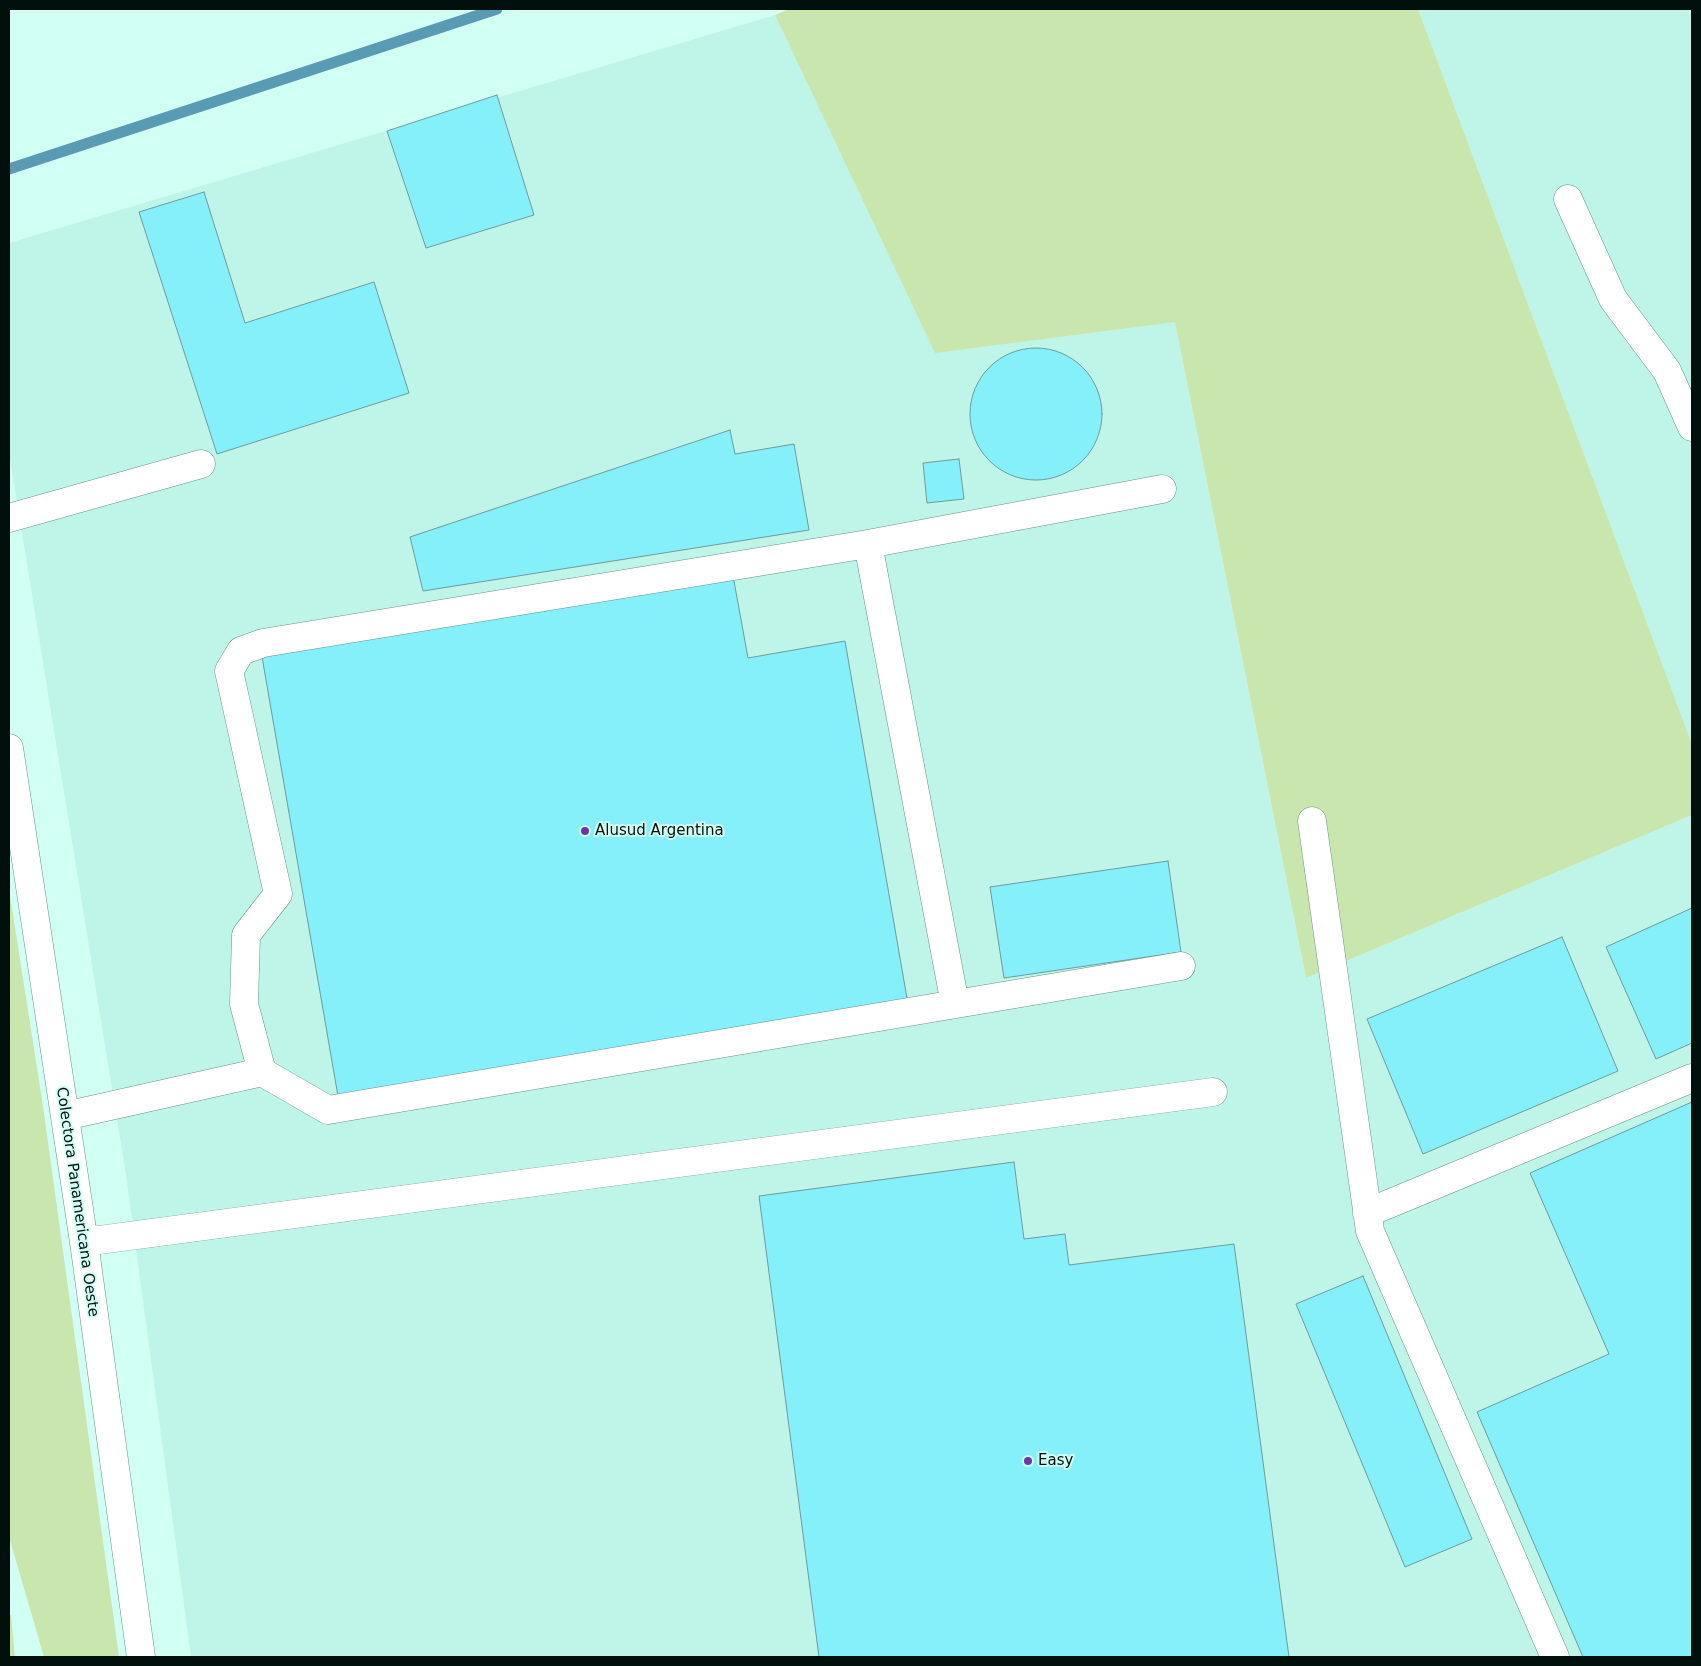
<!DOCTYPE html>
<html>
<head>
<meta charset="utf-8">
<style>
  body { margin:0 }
  #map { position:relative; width:1701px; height:1666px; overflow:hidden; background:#d2fff4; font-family:"DejaVu Sans",sans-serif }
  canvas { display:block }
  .frame { position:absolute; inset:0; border:10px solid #02100d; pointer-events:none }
</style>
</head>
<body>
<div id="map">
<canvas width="1701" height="1666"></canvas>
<div class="frame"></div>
</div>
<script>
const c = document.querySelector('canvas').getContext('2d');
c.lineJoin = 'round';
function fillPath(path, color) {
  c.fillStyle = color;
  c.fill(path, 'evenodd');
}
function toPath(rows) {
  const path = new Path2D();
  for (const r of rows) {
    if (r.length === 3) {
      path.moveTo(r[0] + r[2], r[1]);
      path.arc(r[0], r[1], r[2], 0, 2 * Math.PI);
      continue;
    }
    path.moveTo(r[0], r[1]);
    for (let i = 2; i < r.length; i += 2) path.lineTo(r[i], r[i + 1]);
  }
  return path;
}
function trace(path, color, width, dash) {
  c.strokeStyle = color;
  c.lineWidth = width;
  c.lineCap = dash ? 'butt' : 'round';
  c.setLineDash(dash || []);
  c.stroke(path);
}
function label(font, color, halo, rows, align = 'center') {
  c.font = font + ' "DejaVu Sans",sans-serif';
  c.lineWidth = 4;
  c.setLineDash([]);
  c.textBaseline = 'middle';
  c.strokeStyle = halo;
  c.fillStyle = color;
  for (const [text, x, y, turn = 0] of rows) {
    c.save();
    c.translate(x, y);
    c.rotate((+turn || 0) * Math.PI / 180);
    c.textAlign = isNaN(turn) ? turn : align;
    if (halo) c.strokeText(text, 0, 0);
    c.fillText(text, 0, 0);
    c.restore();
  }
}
fillPath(toPath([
  [1418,9,1692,9,1692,744],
  [775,15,935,352,1175,321,1306,978,1692,815,1692,1657,191,1657,126,1175,9,453,9,243]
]), '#bff5e9');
fillPath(toPath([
  [789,9,1418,9,1692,744,1692,815,1306,978,1175,322,935,353,775,15],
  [9,889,43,1106,119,1657,44,1657,9,1537],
  [9,1615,11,1615,15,1657,9,1657]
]), '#c9e6ae');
trace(toPath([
  [9,169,497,9]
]), '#599ab4', 11);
const building = toPath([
  [497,95,534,215,426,248,387,131,497,95],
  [204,192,245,323,374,282,409,393,217,454,139,212,204,192],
  [1036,414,66],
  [730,430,735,454,794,444,809,530,423,591,410,537,730,430],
  [959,459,964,499,927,503,923,463,959,459],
  [732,570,748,658,845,641,908,1004,339,1102,261,651,732,570],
  [1168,861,1181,952,1004,978,990,887,1168,861],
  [1692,908,1692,1043,1656,1059,1606,947,1692,908],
  [1562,937,1618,1071,1423,1154,1367,1019,1562,937],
  [1692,1102,1692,1657,1583,1657,1477,1412,1609,1354,1530,1173,1692,1102],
  [1014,1162,1024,1239,1065,1234,1069,1265,1234,1244,1289,1657,819,1657,759,1196,1014,1162],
  [1363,1276,1472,1539,1405,1567,1296,1304,1363,1276]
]);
fillPath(building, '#85effa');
trace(building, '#6f9b9f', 1);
const minor = toPath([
  [1568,199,1613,299,1667,371,1692,427],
  [9,518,201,464],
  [868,544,955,1004],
  [9,748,84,1242,141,1657],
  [1312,821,1370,1231,1555,1657],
  [262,1072,244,1004,246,935,278,894,229,671,241,651,263,643,868,544,1162,489],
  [65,1116,262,1072,328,1110,1181,966],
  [1367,1213,1692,1078],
  [84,1242,1213,1092]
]);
trace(minor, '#69938a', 29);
trace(minor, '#fff', 28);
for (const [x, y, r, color] of [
  [585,831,5,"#6e35ab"],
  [1028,1461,5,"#6e35ab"]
]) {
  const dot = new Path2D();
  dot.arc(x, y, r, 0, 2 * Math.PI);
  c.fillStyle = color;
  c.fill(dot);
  trace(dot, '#d2fff4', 2);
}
label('15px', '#02100d', '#d2fff4', [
  ["Alusud Argentina",595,831],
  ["Easy",1038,1461]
], 'left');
label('15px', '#02100d', '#d2fff4', [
  ["Colectora Panamericana Oeste",77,1202,82]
]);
</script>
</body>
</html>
